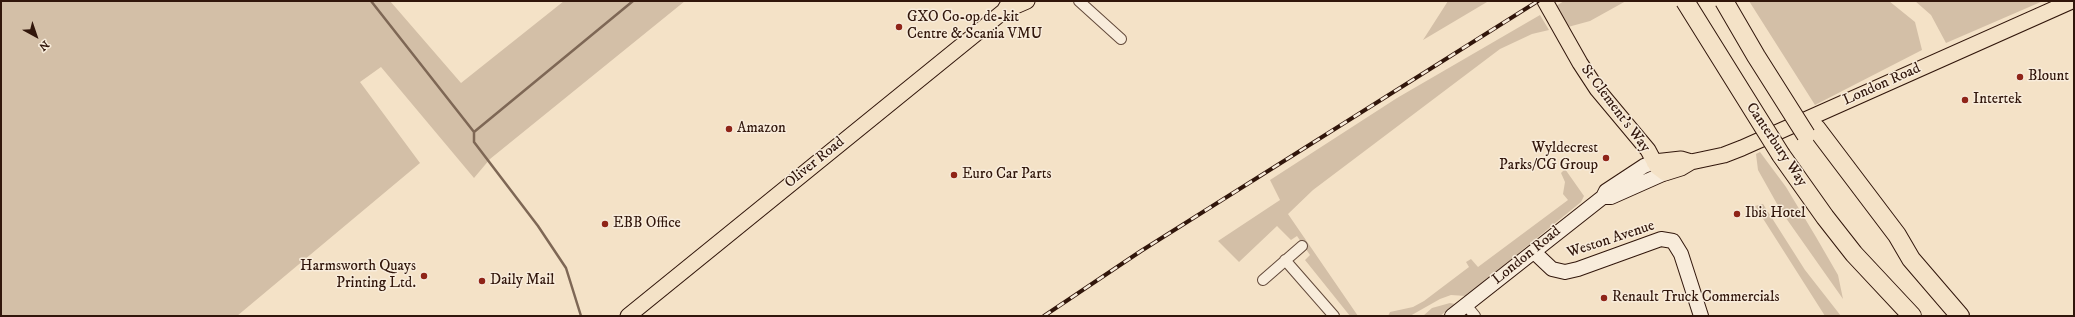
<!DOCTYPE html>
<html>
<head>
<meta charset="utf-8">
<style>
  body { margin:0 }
  #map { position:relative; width:2075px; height:317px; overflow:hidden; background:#f4e2c7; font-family:"IM FELL DW Pica",serif }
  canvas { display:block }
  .frame { position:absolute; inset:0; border:2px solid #31160b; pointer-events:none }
  .north { position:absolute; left:16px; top:16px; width:40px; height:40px; -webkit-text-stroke:3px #f8ecdb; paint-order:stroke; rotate:140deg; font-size:11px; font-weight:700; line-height:16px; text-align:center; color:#31160b }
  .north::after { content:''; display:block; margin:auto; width:14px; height:18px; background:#31160b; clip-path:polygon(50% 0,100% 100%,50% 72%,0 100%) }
</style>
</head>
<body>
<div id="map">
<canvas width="2075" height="317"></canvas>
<div class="frame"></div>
<div class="north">N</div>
</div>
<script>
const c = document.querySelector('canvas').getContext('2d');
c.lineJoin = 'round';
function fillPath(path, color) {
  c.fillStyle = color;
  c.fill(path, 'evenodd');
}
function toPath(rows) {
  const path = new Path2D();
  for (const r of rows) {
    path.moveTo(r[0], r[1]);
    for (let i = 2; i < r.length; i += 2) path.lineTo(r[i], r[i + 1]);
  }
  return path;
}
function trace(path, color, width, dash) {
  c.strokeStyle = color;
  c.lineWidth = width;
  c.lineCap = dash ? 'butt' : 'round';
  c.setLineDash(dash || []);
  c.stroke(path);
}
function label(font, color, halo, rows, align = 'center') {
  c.font = font + ' "IM FELL DW Pica",serif';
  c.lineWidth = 3;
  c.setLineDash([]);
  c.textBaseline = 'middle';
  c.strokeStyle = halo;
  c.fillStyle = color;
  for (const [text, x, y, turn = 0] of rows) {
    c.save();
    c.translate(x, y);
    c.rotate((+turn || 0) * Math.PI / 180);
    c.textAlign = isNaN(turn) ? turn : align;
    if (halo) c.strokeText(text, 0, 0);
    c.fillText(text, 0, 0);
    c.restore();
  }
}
fillPath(toPath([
  [1,1,390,1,461,83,564,1,685,1,490,159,474,178,381,67,360,82,420,163,237,316,1,316],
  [1448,1,1493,1,1487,2,1423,40],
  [1564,1,1626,1,1590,21,1568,27,1556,6],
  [1749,1,1889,1,1915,22,1922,50,1815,105],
  [1915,1,2043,1,1946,43,1931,15],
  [1540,15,1549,30,1532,34,1500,49,1313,190,1288,214,1358,316,1350,316,1305,260,1310,255,1297,236,1291,240,1277,226,1239,262,1218,241,1280,200,1270,180,1397,98],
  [1760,152,1786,187,1816,237,1838,275,1843,299,1781,211,1758,170,1756,154],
  [1565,169,1584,196,1581,202,1466,296,1451,295,1440,299,1410,316,1388,316,1390,312,1413,307,1424,301,1469,267,1466,262,1471,259,1478,267,1568,200,1563,194,1565,182,1561,173],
  [1763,204,1805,270,1841,316,1825,316,1755,206],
  [1450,303,1455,304,1440,316,1423,316,1432,308]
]), '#d3bfa7');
trace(toPath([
  [371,1,474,132,474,142,538,226,566,268,581,316],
  [474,132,633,1]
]), '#7e6755', 2.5);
const street = toPath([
  [1079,1,1121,39],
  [1285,260,1334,316],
  [1263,280,1302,246],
  [1466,305,1475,316]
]);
const secondary = toPath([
  [1607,197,1611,197,1665,173],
  [1534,252,1552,269,1565,272,1578,269,1661,239,1673,241,1681,254,1701,316],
  [1452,316,1603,197,1606,191,1644,166,1654,162]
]);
const primary = toPath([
  [1545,1,1580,63,1597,89,1648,150,1657,167,1665,173,1681,168,1691,162,1724,155,1742,148,2072,1],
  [1004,11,1027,1],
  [1654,162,1681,159,1691,162],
  [628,316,1004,11,1010,1]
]);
const highway = toPath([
  [1816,128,1897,235,1911,259,1960,316],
  [1781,155,1825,217,1854,254,1912,316]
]);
trace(street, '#62493a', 12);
trace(secondary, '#31160b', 16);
trace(primary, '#31160b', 17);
trace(highway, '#31160b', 20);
trace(street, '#f8ecdb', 10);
trace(secondary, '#f8ecdb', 14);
trace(primary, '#f4e2c7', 15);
trace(highway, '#f4e2c7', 18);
const rail = toPath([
  [1044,316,1141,251,1538,1]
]);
trace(rail, '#31160b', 4);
trace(rail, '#f8ecdb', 2.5, [8]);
const highwayBridge = toPath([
  [1685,1,1781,155],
  [1724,1,1756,56,1806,135]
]);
trace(highwayBridge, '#31160b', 20, []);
trace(highwayBridge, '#f4e2c7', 18);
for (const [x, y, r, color] of [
  [899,27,4,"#8f2418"],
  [2020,77,4,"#8f2418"],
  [1965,100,4,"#8f2418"],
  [729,129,4,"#8f2418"],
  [1606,158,4,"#8f2418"],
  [954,175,4,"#8f2418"],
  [1737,214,4,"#8f2418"],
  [605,224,4,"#8f2418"],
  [424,276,4,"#8f2418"],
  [482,281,4,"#8f2418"],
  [1604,298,4,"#8f2418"]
]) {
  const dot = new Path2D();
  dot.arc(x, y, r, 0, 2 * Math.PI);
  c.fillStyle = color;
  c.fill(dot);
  trace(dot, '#f8ecdb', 1.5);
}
label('15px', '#31160b', '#f8ecdb', [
  ["GXO Co-op de-kit",907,18],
  ["Centre & Scania VMU",907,35],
  ["Blount",2028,77],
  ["Intertek",1973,100],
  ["Amazon",737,129],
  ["Wyldecrest",1598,149,"right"],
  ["Parks/CG Group",1598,166,"right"],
  ["Euro Car Parts",962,175],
  ["Ibis Hotel",1745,214],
  ["EBB Office",613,224],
  ["Harmsworth Quays",416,267,"right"],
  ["Printing Ltd.",416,284,"right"],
  ["Daily Mail",490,281],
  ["Renault Truck Commercials",1612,298]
], 'left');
label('15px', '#31160b', '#f8ecdb', [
  ["London Road",1882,85,-24],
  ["St Clement's Way",1615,109,53],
  ["Canterbury Way",1776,145,56],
  ["Oliver Road",815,163,-39],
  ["Weston Avenue",1611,240,-18],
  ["London Road",1527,256,-39]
]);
</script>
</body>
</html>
